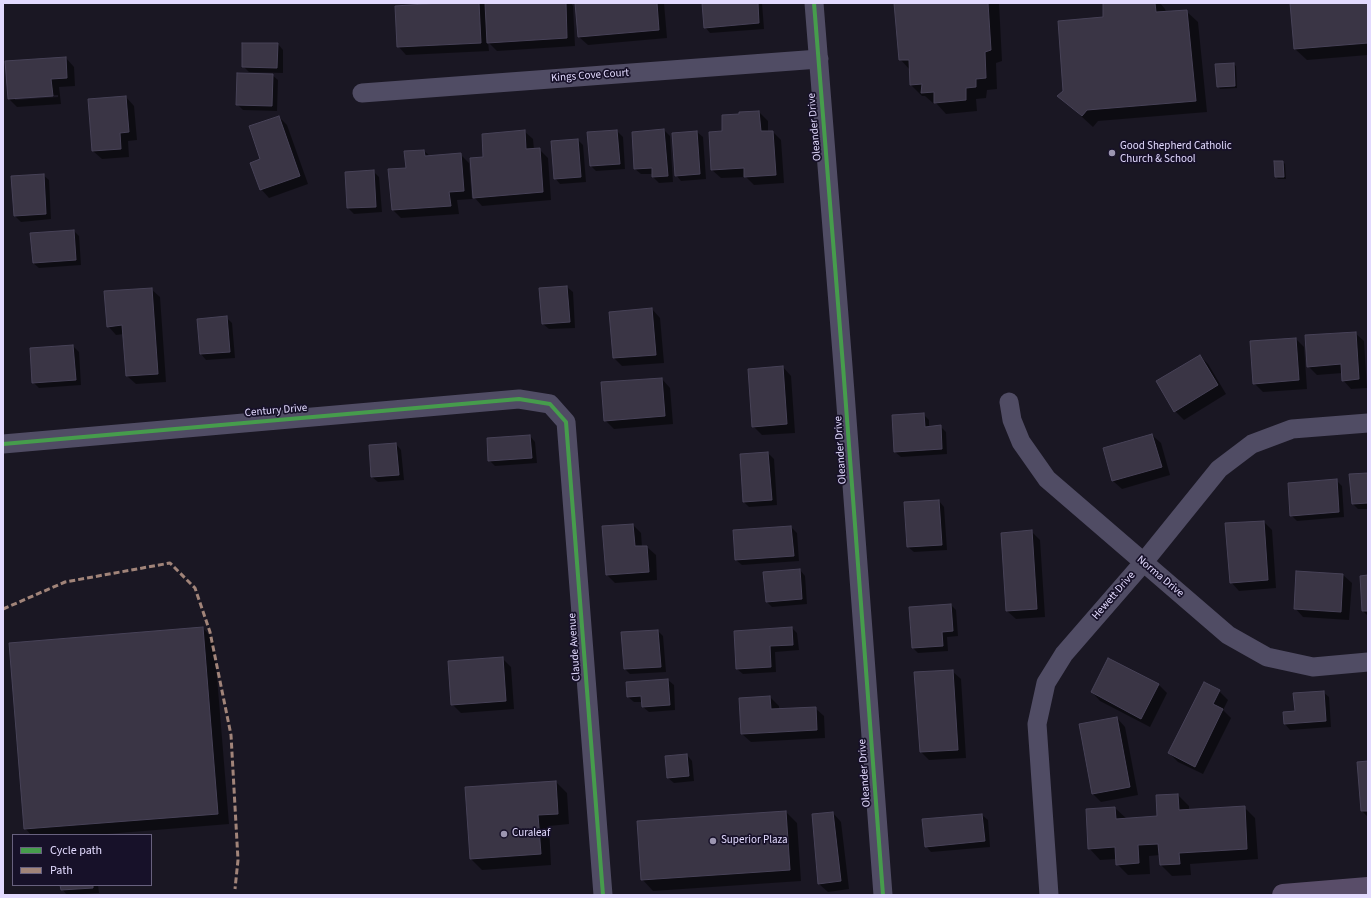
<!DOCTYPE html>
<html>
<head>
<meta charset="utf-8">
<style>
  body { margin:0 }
  #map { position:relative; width:1371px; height:898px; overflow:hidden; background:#1a1723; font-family:"Source Sans 3",sans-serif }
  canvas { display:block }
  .frame { position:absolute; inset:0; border:4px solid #e2dafe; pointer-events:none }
  .legend { position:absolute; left:12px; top:834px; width:140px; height:52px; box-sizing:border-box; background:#171129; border:1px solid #68617e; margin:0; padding:5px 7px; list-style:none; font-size:12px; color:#e2dafe }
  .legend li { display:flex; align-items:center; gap:8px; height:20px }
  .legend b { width:20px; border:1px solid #68617e }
</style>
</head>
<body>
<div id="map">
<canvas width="1371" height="898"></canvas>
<div class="frame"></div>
<ul class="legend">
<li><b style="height:5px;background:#469c4c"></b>Cycle path</li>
<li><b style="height:5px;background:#a18479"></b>Path</li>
</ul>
</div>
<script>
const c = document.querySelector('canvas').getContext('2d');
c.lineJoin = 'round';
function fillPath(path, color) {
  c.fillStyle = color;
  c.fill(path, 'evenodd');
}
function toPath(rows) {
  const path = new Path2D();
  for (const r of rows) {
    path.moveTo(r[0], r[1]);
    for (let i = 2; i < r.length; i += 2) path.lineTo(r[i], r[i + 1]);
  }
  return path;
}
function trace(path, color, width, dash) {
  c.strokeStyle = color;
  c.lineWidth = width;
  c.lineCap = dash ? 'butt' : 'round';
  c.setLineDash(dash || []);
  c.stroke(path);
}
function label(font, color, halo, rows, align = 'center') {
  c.font = font + ' "Source Sans 3",sans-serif';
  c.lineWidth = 3.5;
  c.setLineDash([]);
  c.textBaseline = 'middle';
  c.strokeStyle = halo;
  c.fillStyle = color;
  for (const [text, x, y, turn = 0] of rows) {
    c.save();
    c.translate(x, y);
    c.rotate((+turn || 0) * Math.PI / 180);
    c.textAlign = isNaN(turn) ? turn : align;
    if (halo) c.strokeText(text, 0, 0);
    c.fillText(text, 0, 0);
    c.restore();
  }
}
fillPath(toPath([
  [441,3,571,3,573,6,575,46,497,51,488,42,489,51,406,55,398,46],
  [576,3,664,3,667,38,588,45,579,37],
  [703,3,762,3,764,29,710,33,705,27],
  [895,3,999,3,1002,61,996,63,997,89,987,90,986,98,976,99,977,111,946,114,936,103,933,103,925,96,922,96,911,85,910,70,900,59],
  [1104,3,1160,3,1165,9,1166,12,1186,11,1198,22,1207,112,1098,121,1093,127,1059,96,1064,92,1104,18],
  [1291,3,1368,3,1368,55,1307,60,1295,49],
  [278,44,283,50,283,73,249,72,243,66],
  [66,58,74,67,75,86,59,87,61,104,17,107,9,99],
  [58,95,58,97,15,100,15,98],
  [1233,64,1236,66,1237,88,1220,89,1218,86],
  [272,75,278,80,277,111,243,110,237,104],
  [126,97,134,106,137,140,128,141,129,157,102,159,93,151],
  [759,112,768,121,768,132,773,132,781,140,784,183,754,185,746,177,721,178,712,170,723,132,740,115],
  [279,117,287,125,308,184,269,198,261,189,262,160],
  [664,130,670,136,673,182,659,183,653,177,653,174,641,174,635,169],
  [524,131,533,139,534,150,539,149,548,158,551,200,482,206,474,197,485,158],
  [617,131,623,137,625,169,596,171,591,166],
  [697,132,703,137,706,179,681,181,676,175],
  [578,140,583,145,586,182,560,184,555,178],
  [424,151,430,156,460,154,469,163,472,199,457,200,459,214,401,218,393,210],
  [1283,162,1285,164,1286,179,1278,179,1276,177],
  [374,172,379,177,382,212,354,214,348,208,346,173],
  [43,175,49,180,51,219,21,222,15,216,13,177],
  [74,231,79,236,81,265,39,268,33,263],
  [567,287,573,292,575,328,549,329,543,324,540,289],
  [151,289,160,297,166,382,136,384,127,376,124,334,116,335,108,326],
  [652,309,660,318,664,363,622,366,614,358],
  [227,318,232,323,235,358,206,360,201,354,198,319],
  [1355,333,1364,341,1367,388,1351,389,1343,380,1342,373,1317,375,1308,366],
  [1296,339,1304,347,1307,389,1263,392,1254,383],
  [73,346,79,352,81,385,39,388,33,382],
  [1200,356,1208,364,1226,394,1184,420,1175,411,1157,381],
  [783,367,791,376,795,433,762,435,753,426],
  [662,379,670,388,673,424,614,429,605,420],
  [923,414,929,420,929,427,940,426,946,432,947,454,901,457,895,452],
  [1152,435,1161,443,1170,475,1122,489,1113,481,1104,449],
  [530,436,535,442,537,463,495,466,489,460],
  [396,444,401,450,404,480,378,482,372,477],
  [768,453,774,459,777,505,749,507,744,502],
  [1368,474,1368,509,1358,509,1353,504],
  [1336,480,1342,486,1344,517,1297,521,1291,515],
  [939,501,944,507,947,550,914,552,908,547],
  [1264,522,1272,530,1276,588,1239,591,1231,582],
  [633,525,641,533,642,547,647,547,656,555,657,580,615,583,607,575],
  [791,527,797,533,799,561,742,565,736,560],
  [1031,531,1040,540,1045,617,1016,619,1007,611],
  [800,570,805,576,807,604,772,607,766,601],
  [1297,572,1343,575,1352,583,1349,620,1303,617,1295,608],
  [1368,576,1368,616,1363,611],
  [951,605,956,610,958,636,947,637,948,651,918,653,913,648],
  [203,628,214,640,229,824,95,835,31,835,25,828],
  [792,628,797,633,799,650,775,652,776,672,743,674,737,669],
  [658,631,663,636,666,672,630,674,625,669],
  [502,658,511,667,514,709,461,713,452,704],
  [1109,659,1159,685,1167,693,1150,727,1100,701,1092,692],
  [952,671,961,679,966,758,929,760,921,752],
  [668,680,674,685,675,710,649,712,643,707,643,702,634,702,628,697],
  [1219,691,1228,700,1223,710,1231,718,1203,774,1178,762,1169,753],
  [1323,692,1329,697,1331,727,1290,730,1285,724,1284,713,1296,712],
  [770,697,779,706,779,710,815,708,824,716,825,738,751,742,742,734],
  [1117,718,1125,727,1138,795,1101,802,1093,794],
  [687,755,692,761,694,781,674,783,668,778],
  [1368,762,1368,817,1362,811],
  [556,782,567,793,569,824,549,826,551,865,482,870,471,859],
  [1178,795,1189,806,1189,810,1244,807,1255,818,1258,859,1190,864,1191,875,1172,876,1161,865,1160,855,1149,856,1150,874,1128,875,1117,864,1116,859,1100,860,1089,848,1115,808,1127,819,1158,817],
  [786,812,797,823,801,881,653,891,642,879],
  [833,813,841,822,849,889,828,892,819,884],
  [982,815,988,820,990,847,931,852,926,846,923,820],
  [61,885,98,885,99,893,67,895,62,889]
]), '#0007');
const building = toPath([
  [440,3,479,3,481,43,397,47,395,6,440,3],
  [485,3,566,3,567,38,487,43,485,3],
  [575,3,657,3,659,30,578,37,575,3],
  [702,3,758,3,759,23,704,28,702,3],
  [894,3,988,3,991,50,985,52,986,78,976,79,976,87,966,88,966,100,934,103,934,92,921,93,922,84,910,85,909,60,899,60,894,3],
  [1103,3,1155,3,1156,12,1187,10,1196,101,1087,110,1082,116,1057,96,1063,91,1058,21,1103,17,1103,3],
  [1290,3,1368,3,1368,43,1294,49,1290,3],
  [242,43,278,43,277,68,242,67,242,43],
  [66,57,67,78,51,79,53,96,8,99,5,61,66,57],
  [1234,63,1235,86,1217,87,1215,64,1234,63],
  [237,73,273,74,272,106,236,105,237,73],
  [126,96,129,132,120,133,121,149,92,151,88,99,126,96],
  [759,111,761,131,773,131,776,175,744,177,744,168,711,170,709,132,722,131,722,115,739,114,739,112,759,111],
  [279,116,300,176,260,190,250,163,260,159,249,126,279,116],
  [664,129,668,176,652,177,652,168,634,169,632,132,664,129],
  [525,130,526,149,540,148,543,192,473,198,470,158,483,157,482,134,525,130],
  [617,130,620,164,590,166,587,132,617,130],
  [697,131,700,174,675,176,672,133,697,131],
  [578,139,581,177,554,179,551,141,578,139],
  [424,150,425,156,461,153,464,191,449,192,451,206,392,210,388,169,406,168,404,151,424,150],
  [1274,161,1283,161,1284,177,1275,177,1274,161],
  [374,170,376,207,347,208,345,172,374,170],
  [44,174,46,214,14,216,11,176,44,174],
  [74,230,76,260,33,263,30,233,74,230],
  [567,286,570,322,542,324,539,288,567,286],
  [152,288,158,374,126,376,122,325,107,327,104,291,152,288],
  [652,308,656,355,613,358,609,312,652,308],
  [227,316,230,352,200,354,197,319,227,316],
  [1356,332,1359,379,1342,381,1341,364,1307,367,1305,335,1356,332],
  [1296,338,1299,380,1253,384,1250,341,1296,338],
  [73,345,76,380,32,383,30,348,73,345],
  [1200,355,1218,385,1174,412,1156,381,1200,355],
  [783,366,787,424,752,427,748,369,783,366],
  [662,378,665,416,604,421,601,382,662,378],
  [924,413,925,427,941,425,942,449,894,452,892,415,924,413],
  [1152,434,1162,467,1112,481,1103,448,1152,434],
  [530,435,532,458,488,461,487,438,530,435],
  [396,443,399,475,371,477,369,445,396,443],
  [768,452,772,500,743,502,740,454,768,452],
  [1368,473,1368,503,1352,504,1349,474,1368,473],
  [1337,479,1339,512,1290,516,1288,483,1337,479],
  [939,500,942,545,907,547,904,502,939,500],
  [1264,521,1268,580,1230,583,1225,523,1264,521],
  [633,524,635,546,647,546,649,572,606,575,602,526,633,524],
  [791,526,794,556,735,560,733,530,791,526],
  [1032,530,1037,609,1006,611,1001,533,1032,530],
  [800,569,802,599,766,602,763,572,800,569],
  [1296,571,1343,574,1341,612,1294,609,1296,571],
  [1368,575,1368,611,1362,611,1360,576,1368,575],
  [951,604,953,631,942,632,943,646,912,648,909,607,951,604],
  [203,627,218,814,24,829,9,643,203,627],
  [792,627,793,645,770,646,771,667,736,669,734,631,792,627],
  [658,630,661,667,624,669,621,632,658,630],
  [503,657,506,701,451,705,448,661,503,657],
  [1108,658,1159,684,1141,719,1091,692,1108,658],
  [953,670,958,750,920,752,914,672,953,670],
  [668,679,670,705,642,707,641,696,627,697,626,682,668,679],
  [1204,682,1220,690,1213,704,1223,709,1195,767,1168,753,1204,682],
  [1324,691,1326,721,1284,724,1283,712,1295,711,1293,693,1324,691],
  [770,696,771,709,816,707,817,730,741,734,739,698,770,696],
  [1117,717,1130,787,1092,794,1079,724,1117,717],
  [687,754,689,776,667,778,665,756,687,754],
  [1368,761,1368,811,1361,811,1357,762,1368,761],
  [556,781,558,814,538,815,541,854,470,859,465,787,556,781],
  [1178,794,1179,810,1245,806,1247,849,1179,853,1180,864,1160,865,1158,844,1138,845,1139,863,1116,865,1115,847,1088,849,1086,809,1115,807,1116,819,1157,816,1156,795,1178,794],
  [786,811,790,870,641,880,637,821,786,811],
  [833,812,841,881,818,884,812,814,833,812],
  [982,814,985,841,925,847,922,819,982,814],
  [60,885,93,885,93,888,61,890,60,885]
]);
fillPath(building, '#3a3545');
trace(building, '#474257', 1);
trace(toPath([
  [814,3,843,366,883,895],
  [362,93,819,59],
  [1009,402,1012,420,1021,442,1047,479,1228,635,1267,657,1313,667,1368,662],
  [3,444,519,399,550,404,566,422,603,895],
  [1049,895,1037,724,1046,683,1064,654,1143,563,1219,469,1252,444,1292,429,1368,423]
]), '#504c64', 19);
trace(toPath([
  [1283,895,1368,888]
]), '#594d69', 22);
trace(toPath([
  [3,609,65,582,170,563,195,588,210,632,231,735,238,860,235,889]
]), '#a18479', 3, [6, 3]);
trace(toPath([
  [814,3,843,366,883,895],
  [3,444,519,399,550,404,566,422,603,895]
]), '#469c4c', 4);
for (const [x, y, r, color] of [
  [1112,153,4,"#9c96b1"],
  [504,834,4,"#9c96b1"],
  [713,841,4,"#9c96b1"]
]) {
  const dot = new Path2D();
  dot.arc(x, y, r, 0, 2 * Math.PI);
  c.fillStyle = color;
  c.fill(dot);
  trace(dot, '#171129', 1.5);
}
label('11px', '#e2dafe', '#171129', [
  ["Kings Cove Court",590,76,-4],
  ["Oleander Drive",815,127,-95],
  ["Century Drive",276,411,-5],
  ["Oleander Drive",841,450,-94],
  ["Norma Drive",1160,577,40],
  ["Hewett Drive",1114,596,-49],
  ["Claude Avenue",575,647,-94],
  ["Oleander Drive",865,773,-94]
]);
label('11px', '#e2dafe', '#171129', [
  ["Good Shepherd Catholic",1120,147],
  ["Church & School",1120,160],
  ["Curaleaf",512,834],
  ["Superior Plaza",721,841]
], 'left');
</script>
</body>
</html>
